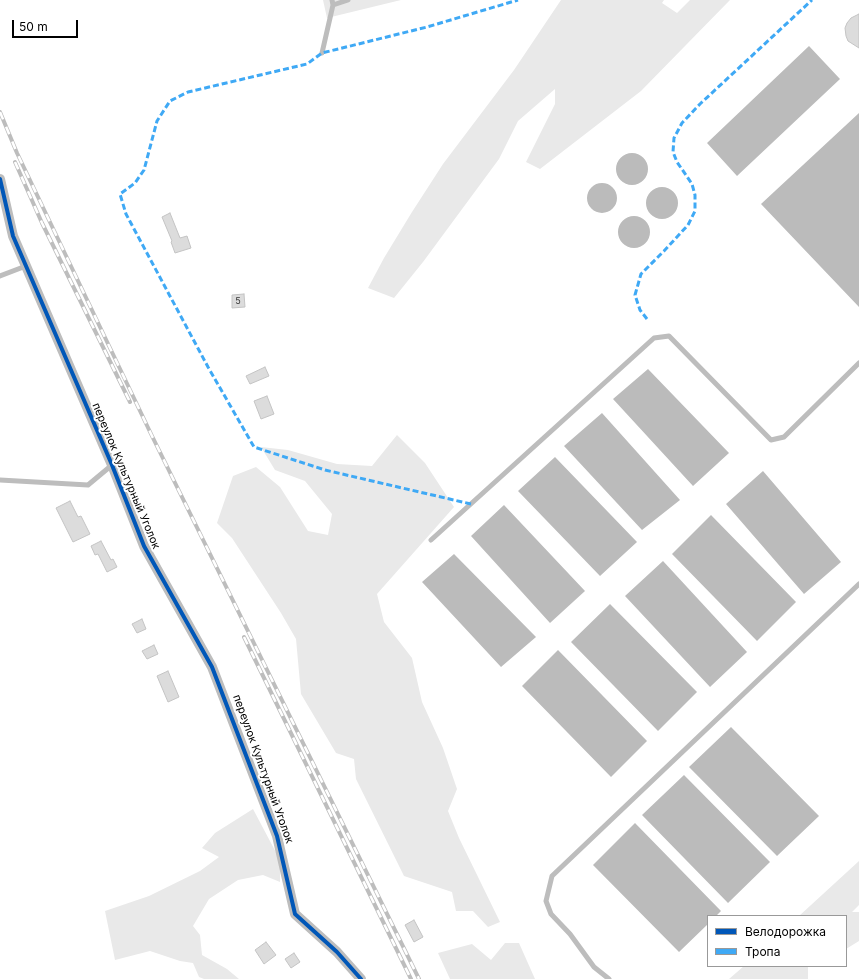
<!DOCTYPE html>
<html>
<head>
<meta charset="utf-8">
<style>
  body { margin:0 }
  #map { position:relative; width:859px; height:979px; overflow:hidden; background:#fff; font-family:Inter,sans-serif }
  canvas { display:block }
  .legend { position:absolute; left:707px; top:915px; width:140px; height:52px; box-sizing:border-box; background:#fff; border:1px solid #999; margin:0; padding:5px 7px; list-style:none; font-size:12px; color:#000 }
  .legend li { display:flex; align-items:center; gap:8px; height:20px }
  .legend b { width:20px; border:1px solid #999 }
  .scale { position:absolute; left:12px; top:20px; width:66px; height:18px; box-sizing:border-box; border:2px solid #000; border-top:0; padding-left:5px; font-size:12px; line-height:14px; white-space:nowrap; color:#000; -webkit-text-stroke:3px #fff; paint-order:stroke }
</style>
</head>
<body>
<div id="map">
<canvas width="859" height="979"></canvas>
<ul class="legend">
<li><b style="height:5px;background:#0057b8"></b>Велодорожка</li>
<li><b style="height:5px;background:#3fa9f5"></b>Тропа</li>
</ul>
<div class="scale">50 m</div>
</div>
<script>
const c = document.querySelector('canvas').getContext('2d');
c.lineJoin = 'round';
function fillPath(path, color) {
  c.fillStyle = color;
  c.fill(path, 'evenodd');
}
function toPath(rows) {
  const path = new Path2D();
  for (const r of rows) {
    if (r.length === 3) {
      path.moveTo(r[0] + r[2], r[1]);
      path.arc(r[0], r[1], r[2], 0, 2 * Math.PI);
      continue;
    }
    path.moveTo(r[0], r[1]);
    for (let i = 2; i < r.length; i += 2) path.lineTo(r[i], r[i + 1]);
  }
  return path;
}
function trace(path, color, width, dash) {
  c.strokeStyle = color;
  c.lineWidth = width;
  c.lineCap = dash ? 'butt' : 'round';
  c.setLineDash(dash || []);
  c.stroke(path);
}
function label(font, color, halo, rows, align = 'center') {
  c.font = font + ' Inter,sans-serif';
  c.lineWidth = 4;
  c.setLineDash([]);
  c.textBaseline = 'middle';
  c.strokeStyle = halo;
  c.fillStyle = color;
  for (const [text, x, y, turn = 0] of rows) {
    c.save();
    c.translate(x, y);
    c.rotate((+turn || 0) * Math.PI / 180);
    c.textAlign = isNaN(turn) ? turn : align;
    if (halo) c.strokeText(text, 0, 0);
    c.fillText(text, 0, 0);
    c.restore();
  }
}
fillPath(toPath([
  [323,0,401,0,327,18],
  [561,0,664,0,662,3,677,13,690,0,730,0,641,91,540,169,526,162,555,104,555,89,518,121,499,159,423,262,394,298,368,288,384,258,412,212,443,164,514,70],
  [397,435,425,463,454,507,377,594,384,622,412,658,422,702,443,748,457,789,448,811,459,838,500,922,488,927,473,911,456,911,452,892,404,876,356,779,354,759,336,753,301,694,296,639,281,613,232,538,217,523,233,476,256,467,280,487,308,531,328,535,332,514,305,481,275,470,261,447,288,450,337,464,372,466],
  [253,809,280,860,280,882,263,875,238,880,209,899,193,926,200,935,202,955,227,969,239,979,204,979,199,977,193,963,180,961,150,951,115,960,105,911,149,896,200,871,219,857,202,848,215,833],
  [859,861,859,905,852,912,859,912,859,941,846,949,846,916,799,916],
  [505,943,519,943,535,979,450,979,438,953,472,944,491,960],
  [744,966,808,966,808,979,729,979]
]), '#e9e9e9');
fillPath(toPath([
  [809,46,840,79,737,176,707,143],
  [859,113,859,307,761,204],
  [632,169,16],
  [602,198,15],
  [662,203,16],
  [634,232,16],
  [648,369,729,453,693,486,613,399],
  [602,413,680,500,642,530,564,446],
  [555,457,637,542,600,576,518,491],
  [763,471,841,562,804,594,726,504],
  [504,505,585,591,550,623,471,536],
  [711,515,796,602,757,641,672,554],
  [454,554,536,637,501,667,422,582],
  [663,561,747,652,710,687,625,596],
  [610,604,697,692,658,731,571,642],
  [558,650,647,741,611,777,522,686],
  [731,727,819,816,777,856,689,767],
  [684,775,770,862,728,903,642,815],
  [635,823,721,911,716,916,708,916,708,924,679,952,593,865]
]), '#bbb');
const building = toPath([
  [859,14,859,48,848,41,846,36,845,28,847,23,851,18,859,14],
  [170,213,180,238,187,236,191,248,175,253,171,242,172,241,162,217,170,213],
  [244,294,245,307,232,308,232,295,244,294],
  [265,367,269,376,250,384,246,376,265,367],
  [267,396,274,414,261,419,254,401,267,396],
  [70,501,78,517,81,516,90,534,73,542,56,508,70,501],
  [101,541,111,560,113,559,117,567,107,572,98,554,95,555,91,546,101,541],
  [142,619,146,629,137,633,132,624,142,619],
  [154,645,158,654,147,659,142,651,154,645],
  [168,671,179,697,168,702,157,676,168,671],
  [414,920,423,937,414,942,405,925,414,920],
  [266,942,276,955,264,964,255,950,266,942],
  [294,953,300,962,291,968,285,959,294,953]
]);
fillPath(building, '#dcdcdc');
trace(building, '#c4c4c4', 1);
trace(toPath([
  [332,0,333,5,348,0],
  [322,53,333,5],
  [0,276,26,266],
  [0,480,88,485,112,465],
  [431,540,654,338,669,336,771,440,784,437,859,363],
  [609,979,594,967,570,934,551,914,546,901,552,876,859,584]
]), '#bdbdbd', 5);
trace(toPath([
  [0,179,13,236,26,266,112,465,144,546,212,667,277,836,295,914,337,952,361,979]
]), '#bdbdbd', 10);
const rail = toPath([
  [0,112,17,153,152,436,419,979],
  [15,162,42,223,130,402],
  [244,637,411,979]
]);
trace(rail, '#bdbdbd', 4);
trace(rail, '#fff', 2.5, [8]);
trace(toPath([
  [647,319,640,310,635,295,641,274,664,251,688,225,695,211,695,195,692,184,677,162,673,152,674,138,682,123,700,104,812,0],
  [471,504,325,470,254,447,208,367,126,214,120,194,135,183,144,170,157,121,170,101,188,92,307,64,322,53,427,27,518,0]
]), '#3fa9f5', 3, [6, 3]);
trace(toPath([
  [0,179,13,236,26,266,112,465,144,546,212,667,277,836,295,914,337,952,361,979]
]), '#0057b8', 4);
label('9px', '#373737', null, [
  ["5",238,301]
]);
label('11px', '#000', '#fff', [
  ["переулок Культурный Уголок",126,476,67],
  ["переулок Культурный Уголок",263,769,70]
]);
</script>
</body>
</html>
